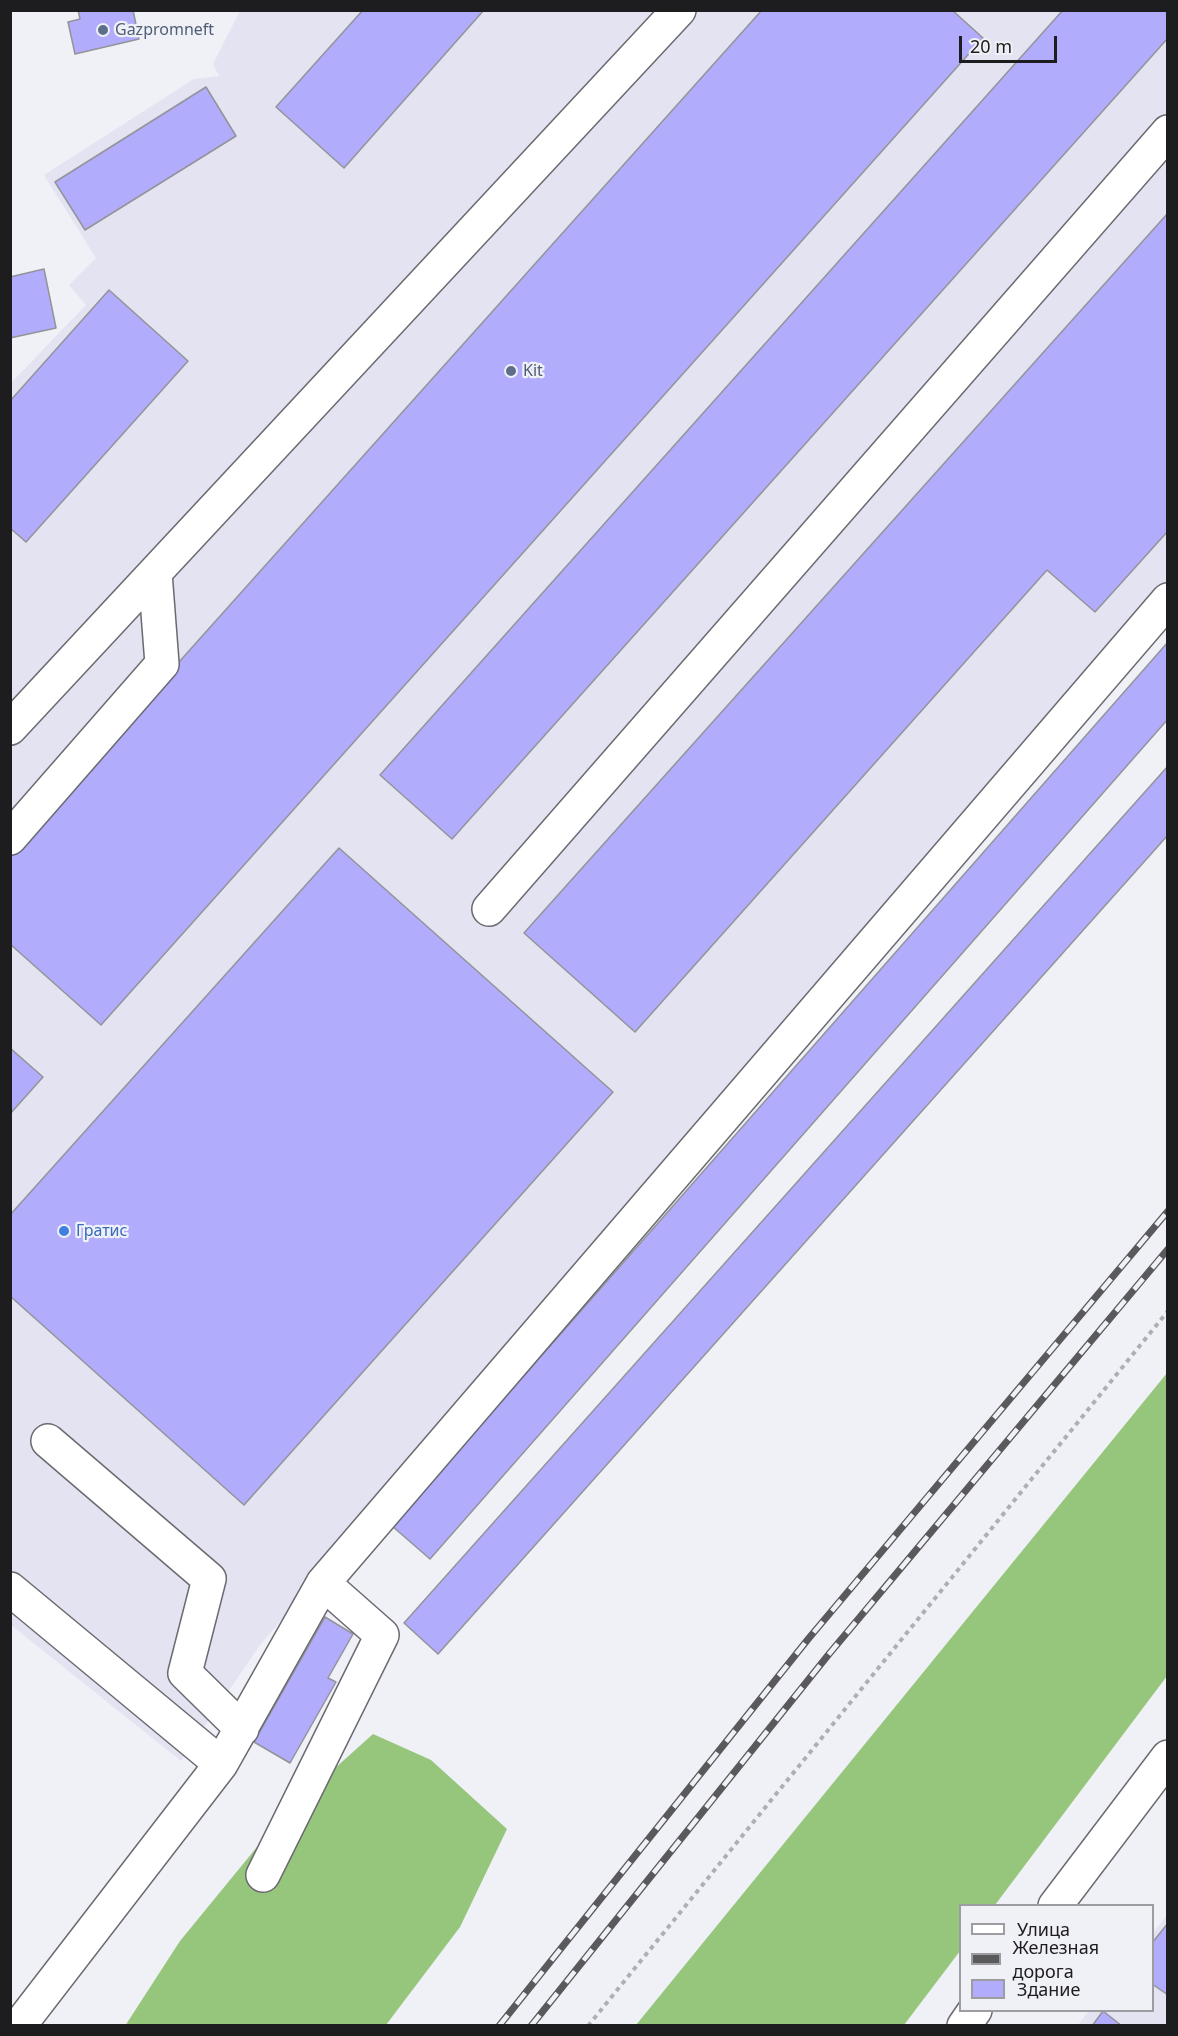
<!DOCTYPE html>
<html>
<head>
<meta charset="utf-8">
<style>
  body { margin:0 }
  #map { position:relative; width:1178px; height:2036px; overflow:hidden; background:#f0f0f7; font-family:"Noto Sans",sans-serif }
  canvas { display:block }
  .frame { position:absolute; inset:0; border:12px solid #1d1d1f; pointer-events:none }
  .legend { position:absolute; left:959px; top:1904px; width:195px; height:108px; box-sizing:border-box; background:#f0f0f7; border:2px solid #9c9ca1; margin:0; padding:8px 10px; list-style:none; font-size:18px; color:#1d1d1f }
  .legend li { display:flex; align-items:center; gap:12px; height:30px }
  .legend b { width:30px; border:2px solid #9c9ca1 }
  .scale { position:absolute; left:959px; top:36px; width:98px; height:27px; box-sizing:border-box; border:3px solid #1d1d1f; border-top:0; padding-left:8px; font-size:18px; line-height:21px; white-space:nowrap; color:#1d1d1f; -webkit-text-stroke:4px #f0f0f7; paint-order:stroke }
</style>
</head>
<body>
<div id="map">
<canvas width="1178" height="2036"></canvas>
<div class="frame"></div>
<ul class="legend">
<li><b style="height:8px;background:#fff"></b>Улица</li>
<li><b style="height:8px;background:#5a5a5d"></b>Железная дорога</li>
<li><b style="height:16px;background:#b2acfc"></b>Здание</li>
</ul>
<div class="scale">20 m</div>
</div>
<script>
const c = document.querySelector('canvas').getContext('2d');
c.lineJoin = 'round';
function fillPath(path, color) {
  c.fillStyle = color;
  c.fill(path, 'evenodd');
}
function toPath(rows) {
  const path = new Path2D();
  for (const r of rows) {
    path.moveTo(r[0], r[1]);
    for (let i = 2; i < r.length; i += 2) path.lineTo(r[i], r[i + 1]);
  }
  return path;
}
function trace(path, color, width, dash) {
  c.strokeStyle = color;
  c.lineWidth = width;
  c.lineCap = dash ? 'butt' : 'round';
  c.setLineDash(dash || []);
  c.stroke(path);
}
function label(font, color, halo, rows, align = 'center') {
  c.font = font + ' "Noto Sans",sans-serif';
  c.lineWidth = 4.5;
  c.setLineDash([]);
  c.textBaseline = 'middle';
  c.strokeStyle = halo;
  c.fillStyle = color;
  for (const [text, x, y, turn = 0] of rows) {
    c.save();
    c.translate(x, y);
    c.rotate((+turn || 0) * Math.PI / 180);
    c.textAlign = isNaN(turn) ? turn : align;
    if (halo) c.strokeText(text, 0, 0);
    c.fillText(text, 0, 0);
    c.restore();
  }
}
fillPath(toPath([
  [240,11,1167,11,1167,581,260,1645,181,1761,11,1625,10,384,86,305,69,285,96,258,44,175,194,79,219,76,213,64],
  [1167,1915,1167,2025,1077,2026,1089,2011,1152,2010,1153,1933]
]), '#e3e3f1');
fillPath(toPath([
  [1167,1373,1167,1676,995,1905,960,1906,960,1951,904,2025,636,2025],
  [373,1734,431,1760,507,1829,460,1927,386,2025,125,2026,180,1941,284,1814]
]), '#96c67b');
const building = toPath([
  [78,10,133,10,139,39,75,54,68,22,80,19,78,10],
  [363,10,484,10,344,168,276,107,363,10],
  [762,10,952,10,983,38,101,1025,10,944,10,851,762,10],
  [1063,10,1164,10,1168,14,1168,38,452,839,380,775,1063,10],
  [206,87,236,136,85,230,55,182,206,87],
  [1168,213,1168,531,1095,612,1047,570,635,1032,524,933,1168,213],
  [44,269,56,328,10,338,10,277,44,269],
  [109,290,188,361,26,542,10,528,10,401,109,290],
  [1168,642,1168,719,430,1559,392,1526,1168,642],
  [1168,766,1168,835,438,1654,404,1623,1168,766],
  [339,848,613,1092,244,1505,10,1296,10,1215,339,848],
  [10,1048,43,1077,10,1114,10,1048],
  [325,1617,353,1634,328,1678,336,1682,290,1763,254,1742,325,1617],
  [1168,1923,1168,1995,1152,1984,1152,1943,1168,1923],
  [1103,2011,1122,2026,1092,2026,1103,2011]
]);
fillPath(building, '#b2acfc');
trace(building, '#939399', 1.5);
const minor = toPath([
  [10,728,679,10],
  [10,838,162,664,155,573],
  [489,909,1168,132],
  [48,1441,209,1579,185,1673,242,1729],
  [10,1589,221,1764],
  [263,1875,382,1635,323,1583],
  [1055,1906,1168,1757],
  [19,2026,221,1764,323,1583,1168,600],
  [964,2026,975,2010]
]);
trace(minor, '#6a6a70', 36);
trace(toPath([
  [588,2026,1168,1311]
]), '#aeaeb3', 4, [4.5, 4.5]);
trace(minor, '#fff', 33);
const rail = toPath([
  [499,2026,809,1638,1168,1211],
  [531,2026,829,1654,1168,1249]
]);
trace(rail, '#5a5a5d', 7);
trace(rail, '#f0f0f7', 4.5, [14]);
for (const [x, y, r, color] of [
  [103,30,6,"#5c6f8a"],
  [511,371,6,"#5c6f8a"],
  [64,1231,6,"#3f7fe0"]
]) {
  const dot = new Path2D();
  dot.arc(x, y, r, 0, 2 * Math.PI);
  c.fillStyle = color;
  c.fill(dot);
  trace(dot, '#f0f0f7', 2);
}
label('16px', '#4e5e75', '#f0f0f7', [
  ["Gazpromneft",115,30],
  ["Kit",523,371]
], 'left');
label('16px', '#366cbe', '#f0f0f7', [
  ["Гратис",76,1231]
], 'left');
</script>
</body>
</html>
